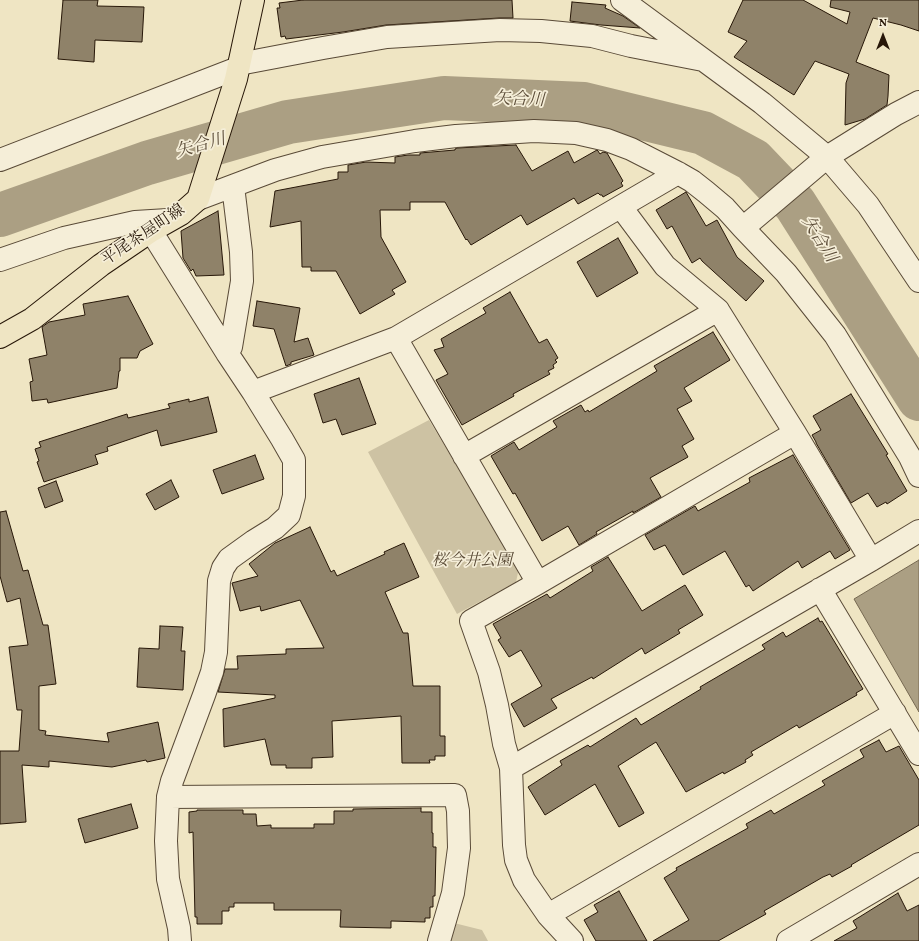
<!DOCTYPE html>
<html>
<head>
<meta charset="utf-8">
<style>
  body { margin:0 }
  #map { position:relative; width:919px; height:941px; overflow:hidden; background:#efe5c3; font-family:Vollkorn,serif }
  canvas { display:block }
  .north { position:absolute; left:863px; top:16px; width:40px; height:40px; -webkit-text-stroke:3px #f5eed8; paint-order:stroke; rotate:0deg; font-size:11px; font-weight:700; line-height:16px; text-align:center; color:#271708 }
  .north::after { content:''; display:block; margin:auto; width:14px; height:18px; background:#271708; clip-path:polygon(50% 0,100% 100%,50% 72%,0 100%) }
</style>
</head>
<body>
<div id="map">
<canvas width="919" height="941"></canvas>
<div class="north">N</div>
</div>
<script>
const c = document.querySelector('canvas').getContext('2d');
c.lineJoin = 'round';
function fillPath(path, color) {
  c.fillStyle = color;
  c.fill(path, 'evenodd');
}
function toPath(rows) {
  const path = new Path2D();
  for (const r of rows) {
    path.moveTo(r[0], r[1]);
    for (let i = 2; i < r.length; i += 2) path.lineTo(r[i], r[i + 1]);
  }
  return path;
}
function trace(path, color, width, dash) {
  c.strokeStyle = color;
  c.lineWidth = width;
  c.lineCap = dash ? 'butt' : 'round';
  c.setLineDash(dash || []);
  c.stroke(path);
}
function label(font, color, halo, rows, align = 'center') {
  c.font = font + ' Vollkorn,"Noto Serif JP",serif';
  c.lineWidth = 3.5;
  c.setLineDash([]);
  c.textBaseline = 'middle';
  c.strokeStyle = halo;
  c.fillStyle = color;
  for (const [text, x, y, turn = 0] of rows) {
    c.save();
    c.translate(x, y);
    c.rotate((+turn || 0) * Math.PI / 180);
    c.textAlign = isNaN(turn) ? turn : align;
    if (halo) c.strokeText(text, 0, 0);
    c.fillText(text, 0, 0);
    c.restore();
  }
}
fillPath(toPath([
  [429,420,519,568,516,582,457,614,368,452],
  [454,923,482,930,488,941,446,941]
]), '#cdc2a3');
const water = toPath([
  [919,560,919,712,854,599,919,560]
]);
fillPath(water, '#ab9f83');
trace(water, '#766952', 1);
trace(toPath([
  [0,215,147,163,288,122,444,98,584,104,703,133,753,160,795,204,919,399]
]), '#ab9f83', 44);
const building = toPath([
  [63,0,98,0,97,6,144,7,142,42,95,40,94,62,58,59,63,0],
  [303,0,512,0,513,18,499,18,386,25,343,32,286,39,285,36,281,37,277,8,280,8,279,3,303,0],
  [743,0,803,0,847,24,850,12,830,7,831,0,919,0,919,31,901,25,873,18,856,62,889,75,888,96,887,105,865,119,845,125,846,83,849,74,815,61,794,95,734,57,747,41,728,32,743,0],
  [572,2,606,5,605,8,623,16,640,28,601,25,593,24,570,21,572,2],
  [516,145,532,171,568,151,574,163,597,150,598,151,600,154,603,152,607,153,623,181,621,183,623,186,603,197,602,195,600,195,598,193,578,204,574,198,527,225,521,215,471,245,467,239,466,240,445,202,410,202,410,210,380,210,381,237,406,282,392,290,395,294,360,314,336,271,311,271,311,267,302,267,301,221,270,227,275,191,338,179,338,172,348,172,348,165,366,162,395,163,395,157,408,155,420,155,420,153,455,150,455,149,457,148,516,145],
  [686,192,706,226,717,220,737,257,764,281,746,301,702,261,700,258,692,263,672,226,667,229,656,210,686,192],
  [218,211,224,275,196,276,193,269,191,271,183,258,181,231,218,211],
  [618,238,638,273,597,297,577,262,618,238],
  [510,292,539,343,547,339,558,358,555,360,557,362,553,365,554,368,548,371,550,374,513,394,514,396,462,425,436,380,448,374,434,350,444,347,441,339,486,313,483,308,510,292],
  [128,296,153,344,140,351,137,358,120,358,120,371,119,371,117,388,48,403,47,399,32,401,30,382,33,381,29,359,47,355,42,327,49,322,85,315,83,304,128,296],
  [257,301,300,308,294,342,308,338,314,355,291,362,291,364,286,366,274,329,253,326,257,301],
  [713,332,730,360,684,388,692,401,677,409,694,439,682,446,688,457,650,478,661,497,633,513,633,511,596,532,597,534,579,545,568,526,542,541,515,493,513,494,491,456,514,442,519,450,557,427,553,421,581,405,585,412,588,410,589,412,657,371,654,366,713,332],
  [359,378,376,424,342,435,336,419,323,423,314,394,359,378],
  [851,394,888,454,886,455,907,491,887,504,886,502,877,507,868,493,851,503,816,443,816,442,812,435,821,430,813,416,851,394],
  [208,397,217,432,161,446,157,430,107,447,108,451,95,455,98,464,44,482,37,462,39,461,35,449,41,447,39,442,127,414,128,418,170,408,168,404,189,399,189,402,208,397],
  [255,455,264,479,222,494,213,470,255,455],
  [793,455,850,550,835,559,830,551,802,568,798,561,753,591,749,585,746,587,725,551,683,575,665,545,654,550,645,535,695,506,698,511,750,482,749,478,793,455],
  [171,480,179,497,155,510,146,494,171,480],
  [56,481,63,501,45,508,38,488,56,481],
  [6,511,23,571,28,570,43,625,48,625,56,684,39,686,39,730,46,731,45,735,109,742,107,733,158,722,165,758,147,762,146,760,112,767,49,761,49,767,22,765,26,822,0,824,0,751,19,751,22,710,17,710,9,647,28,645,20,598,7,602,0,576,0,512,6,511],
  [310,527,331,572,334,570,337,576,385,554,384,552,404,543,419,577,385,592,403,633,408,633,413,686,440,686,440,736,445,736,445,756,435,756,435,760,429,760,430,763,402,763,401,716,332,721,333,757,312,758,312,768,286,768,286,765,271,765,265,739,224,747,223,709,275,698,275,695,218,692,225,669,238,669,237,656,286,654,286,649,324,648,300,600,261,611,260,606,240,611,232,583,258,576,249,564,275,543,310,527],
  [608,557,642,611,685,585,703,615,678,630,680,633,645,654,642,648,593,679,592,677,551,699,557,708,524,727,511,704,542,686,521,650,509,657,498,640,501,638,493,624,547,594,550,598,593,571,591,567,608,557],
  [818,618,820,622,822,621,863,689,856,693,857,695,799,728,797,725,751,752,753,755,745,760,746,762,724,774,723,772,686,792,656,742,618,766,644,813,619,827,595,784,545,815,528,787,562,765,560,761,588,745,590,747,636,718,641,725,701,689,700,687,765,649,762,645,783,632,786,637,818,618],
  [160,626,183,627,181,651,185,651,183,690,137,687,139,648,159,649,160,626],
  [879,740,886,752,899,746,919,780,919,825,851,865,852,866,832,877,830,874,823,877,764,911,766,914,718,941,653,941,689,920,664,878,677,870,676,868,748,828,746,824,771,810,774,814,825,785,822,781,864,757,860,750,879,740],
  [131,804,138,828,85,843,78,819,131,804],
  [421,808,421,812,432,812,432,833,433,833,433,847,436,847,435,896,433,896,433,907,430,907,430,918,425,918,425,922,391,921,391,928,340,927,341,910,274,910,274,903,234,903,234,907,229,907,229,911,222,911,222,924,197,924,197,917,195,917,193,832,189,833,189,812,197,811,197,810,243,810,243,814,256,814,257,826,271,825,271,828,314,828,314,824,334,824,334,811,353,811,353,809,421,808],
  [619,891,647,941,596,941,584,920,598,912,594,905,619,891],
  [898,893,907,911,919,905,919,941,834,941,857,928,853,921,898,893]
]);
fillPath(building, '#8f8269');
trace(building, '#271708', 1);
const minor = toPath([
  [622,0,762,103,827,157,868,205,919,281],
  [239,64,323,48,387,37,500,30,541,31,592,36,631,46,703,60],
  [0,160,238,68],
  [198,199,275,170,322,157,415,141,456,136,534,131,576,133,607,140,631,149,678,173,692,181,706,192,725,208,743,228,786,273,835,335,910,457,919,476],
  [621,207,665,266,718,310],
  [743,228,827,157,896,114,919,102],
  [151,231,227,353,253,392,282,439,294,460,294,496,289,515,275,528,254,541,229,559,223,568,219,581,216,652,212,672,204,695,172,781,168,797,166,841,168,879,179,928,180,941],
  [0,260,64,238,135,222,168,220],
  [396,338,538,583],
  [227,353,231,347,242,281,241,252,233,186],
  [253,392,396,338,678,173],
  [464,456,718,310,795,433,871,560],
  [820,589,919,754],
  [511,768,871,560,919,531],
  [168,797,455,795,458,811,459,848,453,893,439,941],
  [548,915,895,713],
  [572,941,548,915,524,880,516,860,514,845,511,768,504,744,497,705,489,672,471,621,538,583,795,433],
  [788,941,919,864]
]);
const major = toPath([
  [0,337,32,319,101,265,151,231,181,214,198,199,236,79,253,0]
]);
trace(minor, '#594a37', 24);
trace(major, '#271708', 24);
trace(minor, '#f5eed8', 22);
trace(major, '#efe5c3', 22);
label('16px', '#271708', '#f5eed8', [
  ["平尾茶屋町線",144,236,-34]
]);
label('italic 16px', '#594a36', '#f5eed8', [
  ["桜今井公園",472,562]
]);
label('italic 17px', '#5c4d39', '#f5eed8', [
  ["矢合川",519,101,2],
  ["矢合川",201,147,-16],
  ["矢合川",818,240,58]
]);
</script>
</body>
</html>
